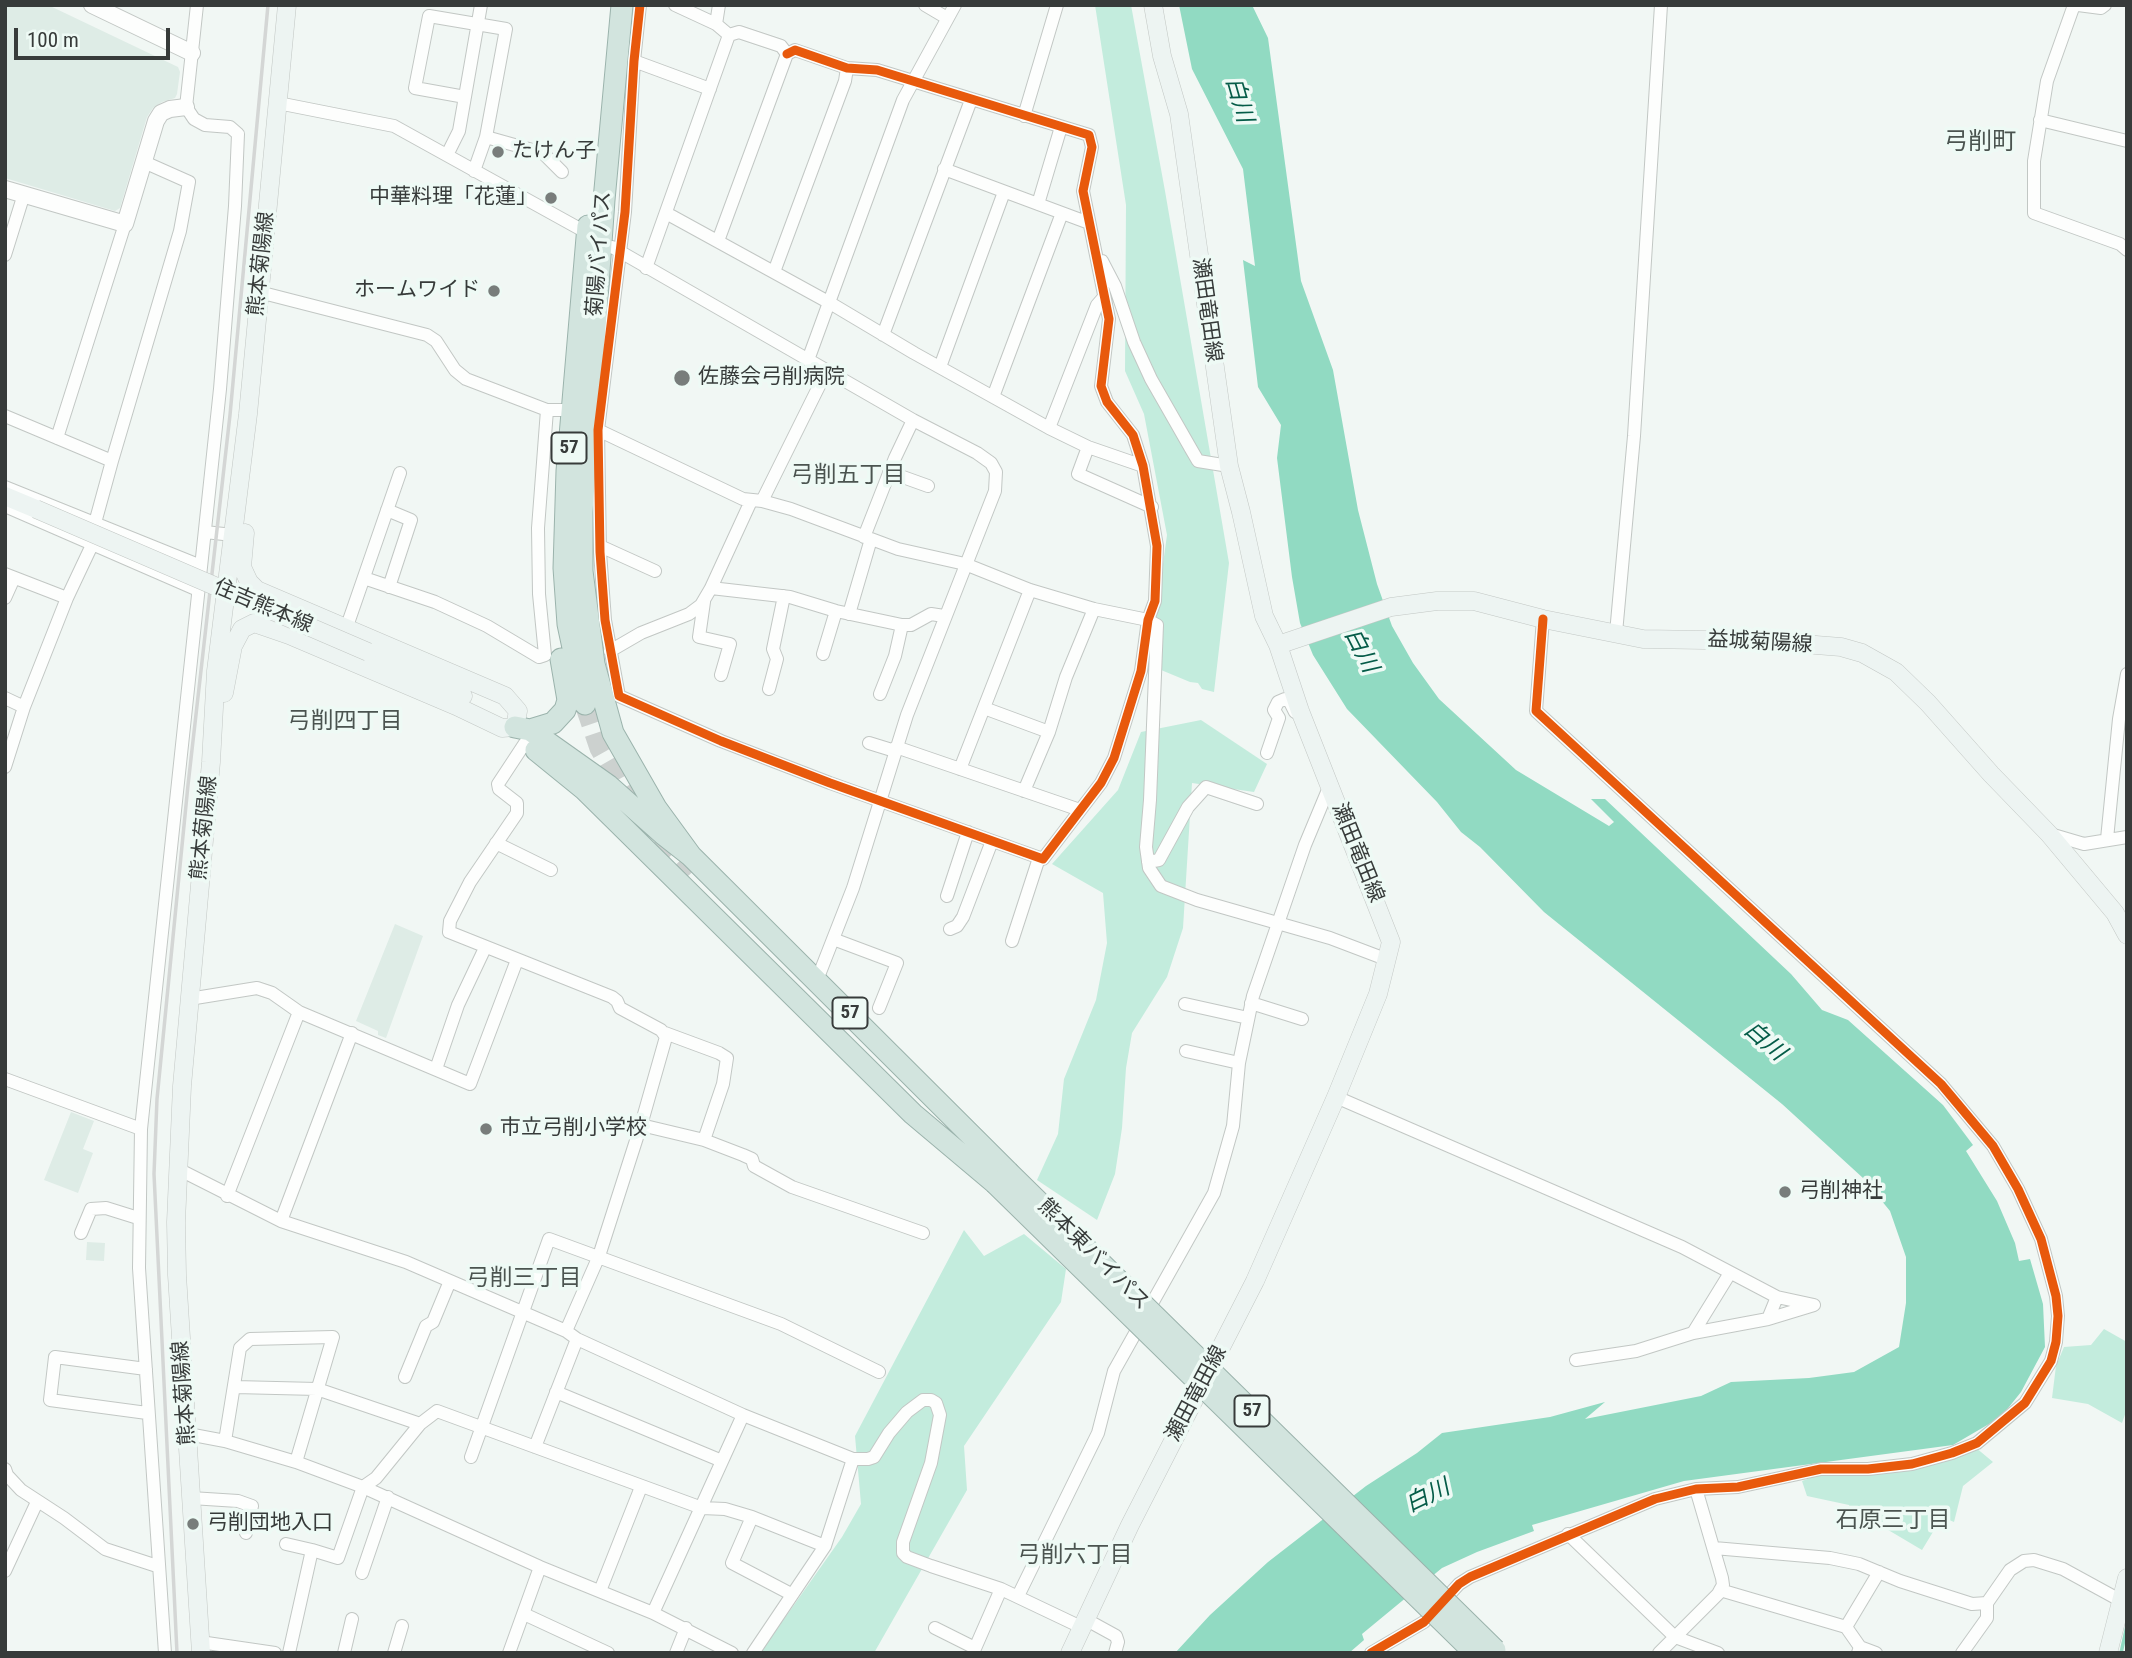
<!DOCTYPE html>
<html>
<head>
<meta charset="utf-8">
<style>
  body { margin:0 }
  #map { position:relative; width:2132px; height:1658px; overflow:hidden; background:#f1f7f4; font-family:"Roboto Condensed",sans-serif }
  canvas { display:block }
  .frame { position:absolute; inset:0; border:7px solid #373b3a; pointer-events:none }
  .scale { position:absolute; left:14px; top:28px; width:156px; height:32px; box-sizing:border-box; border:4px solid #373b3a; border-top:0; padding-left:9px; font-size:21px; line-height:24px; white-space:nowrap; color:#373b3a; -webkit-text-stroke:5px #eefaf5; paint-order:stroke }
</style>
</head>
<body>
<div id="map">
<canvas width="2132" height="1658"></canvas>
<div class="frame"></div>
<div class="scale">100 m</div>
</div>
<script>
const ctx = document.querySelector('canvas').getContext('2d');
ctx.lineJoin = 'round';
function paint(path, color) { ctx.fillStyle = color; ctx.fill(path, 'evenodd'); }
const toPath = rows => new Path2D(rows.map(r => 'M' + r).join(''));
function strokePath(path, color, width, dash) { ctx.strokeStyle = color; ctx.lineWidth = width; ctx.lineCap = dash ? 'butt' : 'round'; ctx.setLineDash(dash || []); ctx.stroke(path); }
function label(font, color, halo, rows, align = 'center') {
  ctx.font = font + ' "Roboto Condensed","Noto Sans JP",sans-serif'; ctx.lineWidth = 7; ctx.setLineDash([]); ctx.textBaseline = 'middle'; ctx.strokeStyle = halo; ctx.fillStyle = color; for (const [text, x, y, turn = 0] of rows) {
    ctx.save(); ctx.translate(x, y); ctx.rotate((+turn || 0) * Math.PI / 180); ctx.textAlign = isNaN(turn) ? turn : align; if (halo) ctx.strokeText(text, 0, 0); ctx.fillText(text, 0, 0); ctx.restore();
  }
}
paint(toPath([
  [5,5,48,5,178,67,180,72,177,94,175,98,162,102,153,108,147,117,120,208,115,211,5,178],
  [395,924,423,936,386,1038,378,1035,378,1031,356,1021],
  [71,1112,94,1121,83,1149,93,1153,78,1193,44,1180],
  [87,1242,105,1243,104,1261,86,1260]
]), '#deece6');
paint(toPath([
  [1095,5,1131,5,1165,191,1229,563,1214,692,1202,689,1198,683,1190,682,1149,665,1167,535,1144,414,1125,371,1126,205],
  [1201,720,1267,764,1254,792,1192,783,1183,928,1167,977,1132,1033,1126,1068,1122,1128,1115,1174,1097,1220,1037,1180,1058,1134,1064,1079,1096,1000,1107,943,1103,893,1052,864,1118,790,1141,732],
  [964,1230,984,1256,1024,1234,1066,1269,1061,1302,964,1446,967,1490,874,1653,760,1653,842,1537,861,1504,855,1436],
  [2104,1329,2127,1342,2127,1409,2122,1423,2088,1404,2052,1398,2056,1366,2064,1347,2091,1345],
  [1975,1447,1993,1462,1963,1486,1954,1522,1942,1517,1922,1550,1868,1518,1854,1523,1849,1505,1807,1496,1802,1481,1824,1473]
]), '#c3ecdd');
paint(toPath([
  [1179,5,1252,5,1268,38,1301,281,1333,370,1358,510,1377,584,1392,626,1413,663,1439,699,1516,770,1609,826,1614,822,1591,799,1605,799,1791,974,1822,1010,1848,1020,1943,1105,1973,1145,1966,1151,1997,1201,2015,1243,2019,1261,2030,1259,2043,1304,2045,1347,2021,1392,2001,1417,1953,1445,1684,1481,1532,1525,1534,1531,1477,1552,1442,1568,1362,1634,1364,1640,1349,1653,1175,1653,1210,1615,1268,1562,1366,1486,1417,1453,1442,1433,1550,1417,1605,1402,1585,1419,1701,1396,1731,1382,1809,1378,1854,1372,1899,1347,1906,1303,1906,1257,1890,1211,1863,1178,1782,1104,1544,912,1480,847,1461,832,1437,802,1347,709,1313,655,1300,623,1292,577,1277,458,1281,425,1258,387,1243,260,1255,266,1243,169,1192,69]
]), '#91dac2');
strokePath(toPath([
  [2121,1653,2127,1626]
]), '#91dac2', 3.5);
strokePath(toPath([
  [585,704,600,748,636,812,655,840,688,876]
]), '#ccd1cf', 21, [21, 10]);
const minor = toPath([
  [640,5,634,61,625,212,598,430,600,552,605,620,619,696,721,741,830,783,1043,859,1101,783,1114,758,1141,671,1148,620,1155,601,1157,546,1143,466,1133,435,1107,402,1101,386,1109,319,1083,191,1092,147,1089,135,877,70,847,68,795,50,787,54],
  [675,5,716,24,729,35,739,32,781,46,787,54],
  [925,5,947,18],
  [2074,5,2047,81,2034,161,2034,213,2120,244,2127,250],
  [2078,5,2101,8,2105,5],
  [716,24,719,5],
  [634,61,710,89],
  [465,97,415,88,429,16,506,29,486,137,474,171],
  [278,103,394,126,591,235],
  [1024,116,1057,5],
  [2040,120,2127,141],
  [486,137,543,153,562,172],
  [447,155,459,131,481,5],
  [944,169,1089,223],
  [1038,204,1061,127],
  [666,213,830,303,914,353,1049,428,1088,447,1143,466],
  [718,241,787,54],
  [612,247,913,420,977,453,991,463,996,472,995,491,907,715,853,888,817,980],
  [5,255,24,194],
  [1102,261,1115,286,1134,342,1151,379,1191,449,1198,461,1229,466],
  [646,268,729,35],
  [774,272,845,81,847,68],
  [259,292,427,335,436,341,455,370,466,379,547,410,563,410],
  [883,335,971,100],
  [808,360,903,100,955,5],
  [940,367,1004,192],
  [993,397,1062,213],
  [5,416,112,461],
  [1049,428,1097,305,1104,297],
  [598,430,743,499,762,501,791,509,898,549,965,564,1030,590,1094,609,1148,620,1157,625,1150,800,1146,847,1149,868,1161,886,1197,900,1330,938,1388,960],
  [57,438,125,224],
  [1088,447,1078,474,1152,507],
  [889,472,928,486],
  [5,487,201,566],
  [762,501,827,370],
  [5,506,198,590],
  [387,510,411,520,389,587],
  [205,532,233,535],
  [864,537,895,458,913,420],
  [600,546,655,571],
  [5,574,67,598],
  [364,578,435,602,487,626,539,657,545,655,539,594,538,528,547,410],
  [711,588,790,597,836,611,902,625,911,625,931,614,944,616],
  [5,598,14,578],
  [704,602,699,637,730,644,721,675],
  [849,614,871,539],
  [346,629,400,473],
  [1616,633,1634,436,1661,5],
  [610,651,641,633,689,614,701,605,711,588,751,501],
  [823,654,836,611],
  [769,689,777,659,773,649,784,596],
  [880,694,895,656,902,625],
  [5,698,24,707],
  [984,708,1049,732],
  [525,743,498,784,499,789,517,803,517,813,470,882,450,921,449,932,612,997,617,1001,620,1008,661,1030,666,1037,641,1125,599,1256,566,1331],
  [869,743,895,751],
  [896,747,1080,810],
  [1267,753,1279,718,1274,710,1278,702,1285,699,1290,702,1295,712],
  [5,767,24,707,67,598,92,545,95,523,112,461,180,231,189,182,144,162],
  [960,769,1030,590],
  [1024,791,1049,732,1066,677,1094,609],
  [2050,834,2084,844,2127,837],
  [2107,839,2119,719,2127,674],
  [496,843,551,870],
  [1148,862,1159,860,1188,807,1206,787,1257,804],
  [947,896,968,832],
  [950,929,957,926,963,917,992,841],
  [833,939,897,963,879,1008],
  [1012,941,1039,858],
  [189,999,257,988,272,993,299,1012,470,1084,517,960],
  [1251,1003,1302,1019],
  [1185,1004,1248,1018],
  [665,1033,719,1053,727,1058,723,1084,704,1140],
  [1186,1051,1239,1063],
  [436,1069,458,1005,485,948],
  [5,1079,141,1129],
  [1336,1097,1682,1247,1777,1297],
  [641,1125,704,1140,743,1155,752,1159,754,1166,792,1187,923,1233],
  [180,1170,281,1221,406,1262,566,1331,577,1339,743,1415,853,1459,825,1546,753,1653],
  [227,1196,299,1012],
  [281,1221,352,1033],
  [81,1233,91,1209,106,1208,138,1218],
  [1693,1333,1730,1273],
  [1576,1360,1636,1351,1693,1333,1768,1319,1814,1305,1777,1297,1768,1319],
  [146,1369,55,1357,50,1400,147,1413],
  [405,1377,426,1326,433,1322,450,1281],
  [235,1387,317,1389,420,1424],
  [556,1392,722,1461],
  [188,1434,225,1441,296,1462,363,1487,540,1567,653,1613,732,1653],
  [225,1441,240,1348,250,1339,333,1337,296,1462],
  [535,1447,577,1339],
  [471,1457,549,1239,781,1324,879,1372],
  [853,1459,868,1459,874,1457,889,1433,907,1412,923,1400,931,1400,936,1403,940,1415,931,1463,903,1542,903,1553,907,1557,931,1566,1001,1589,1081,1627],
  [5,1469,7,1475,21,1490,64,1518,105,1549,157,1566],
  [191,1498,238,1501,252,1506,246,1533],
  [752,1517,732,1563,791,1594],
  [1568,1534,1675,1637,1718,1653],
  [286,1544,312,1550],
  [1714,1548,1830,1558,1859,1564,1900,1581,1972,1604,1987,1603],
  [5,1571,37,1502],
  [362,1573,388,1497],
  [1720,1590,1846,1627,1879,1572],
  [600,1591,641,1487],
  [1018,1596,1098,1433,1114,1371,1214,1193,1233,1126,1239,1063,1253,996,1305,845,1330,785],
  [653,1613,743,1415],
  [524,1614,608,1653],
  [1085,1619,1116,1636,1118,1642,1115,1653],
  [1846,1627,1860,1647,1858,1653],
  [935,1628,975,1648],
  [200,1642,275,1653],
  [1860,1647,1876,1653],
  [165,1653,139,1268,141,1129,220,389,235,206,238,134,230,127,205,125,194,119,186,107,197,5],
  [289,1653,312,1550,338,1558,363,1487,376,1478,420,1424,437,1411,702,1508,725,1509,752,1517,825,1546],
  [344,1653,352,1619],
  [394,1653,402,1626],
  [509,1653,540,1567],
  [676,1653,686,1628],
  [973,1653,1001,1589],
  [1371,1653,1424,1622,1459,1584,1470,1577,1655,1499,1696,1489,1738,1487,1821,1469,1868,1469,1912,1464,1952,1453,1977,1443,2025,1403,2051,1361,2056,1342,2058,1316,2056,1296,2041,1239,2018,1189,1993,1146,1941,1084,1536,711,1543,619],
  [1659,1653,1718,1594,1723,1585,1722,1578,1696,1489],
  [1962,1653,1987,1618,1987,1603,2010,1570,2024,1561,2034,1560,2063,1569,2127,1604]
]);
const tertiary = toPath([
  [92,5,192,53],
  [5,189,125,224,156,121,161,113,170,109,186,107]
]);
const secondary = toPath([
  [5,496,36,509],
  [245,533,242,567,249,582,257,590,505,696,518,711,515,727],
  [1278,645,1391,607,1437,601,1474,601,1543,619,1643,639,1766,641,1841,647,1862,653,1896,672,1928,703,1991,774,2049,834,2115,913,2127,935],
  [368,652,463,696],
  [224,693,233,646,242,629,254,623,289,635,456,706,502,728,515,727],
  [201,1653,177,1275,176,1222,182,1086,211,762,216,671,248,414,287,5],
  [1070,1653,1130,1525,1255,1281,1336,1097,1378,994,1391,942,1300,711,1278,645,1264,616,1241,512,1229,466,1179,114,1162,56,1153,5],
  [2108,1653,2127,1578]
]);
const trunk = toPath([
  [622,5,604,200,582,512,582,571,594,664,613,733,656,808,691,856],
  [585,704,568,624,564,568,567,471,588,226],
  [515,727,530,730,609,786,663,834,691,856,1008,1172],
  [530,730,553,723,565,710,568,700,561,659],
  [536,750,584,789,913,1114,995,1183]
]);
strokePath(minor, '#c2c7c4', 14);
strokePath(tertiary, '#c2c7c4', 18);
strokePath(secondary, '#c2c7c4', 19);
strokePath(trunk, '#9bb3ac', 23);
strokePath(minor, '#fdfefd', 12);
strokePath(tertiary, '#fdfefd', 16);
strokePath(secondary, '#edf4f2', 18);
strokePath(trunk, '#d2e4de', 21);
strokePath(toPath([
  [177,1653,154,1174,157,1099,188,785,230,415,268,5]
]), '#d4d6d5', 3.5);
const secondaryBridge = toPath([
  [36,509,368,652]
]);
const trunkBridge = toPath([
  [1008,1172,1495,1650],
  [995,1183,1475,1653]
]);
strokePath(secondaryBridge, '#c2c7c4', 19, []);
strokePath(trunkBridge, '#9bb3ac', 23, []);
strokePath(secondaryBridge, '#edf4f2', 18);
strokePath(trunkBridge, '#d2e4de', 21);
strokePath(toPath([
  [640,5,634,61,625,212,598,430,600,552,605,620,619,696,721,741,830,783,1043,859,1101,783,1114,758,1141,671,1148,620,1155,601,1157,546,1143,466,1133,435,1107,402,1101,386,1109,319,1083,191,1092,147,1089,135,877,70,847,68,795,50,787,54],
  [1371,1653,1424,1622,1459,1584,1470,1577,1655,1499,1696,1489,1738,1487,1821,1469,1868,1469,1912,1464,1952,1453,1977,1443,2025,1403,2051,1361,2056,1342,2058,1316,2056,1296,2041,1239,2018,1189,1993,1146,1941,1084,1536,711,1543,619]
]), '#e8590c', 9);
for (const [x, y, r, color] of [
  [498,152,7,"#787d7b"],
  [551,198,7,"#787d7b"],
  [494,291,7,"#787d7b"],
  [682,378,9,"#787d7b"],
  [486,1129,7,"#787d7b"],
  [1785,1192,7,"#787d7b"],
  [193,1524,7,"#787d7b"]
]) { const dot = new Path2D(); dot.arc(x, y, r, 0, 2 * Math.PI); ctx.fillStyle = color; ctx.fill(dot); strokePath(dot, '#eefaf5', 2.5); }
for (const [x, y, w] of [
  [569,448,35],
  [850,1013,35],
  [1252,1411,35]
]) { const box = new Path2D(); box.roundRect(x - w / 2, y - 15.5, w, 31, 5); ctx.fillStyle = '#eefaf5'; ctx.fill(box); strokePath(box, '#373b3a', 2); }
label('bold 19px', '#373b3a', null, [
  ["57",569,448],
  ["57",850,1013],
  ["57",1252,1411]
]);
label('21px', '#373b3a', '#eefaf5', [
  ["たけん子",512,152],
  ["中華料理「花蓮」",537,198,"right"],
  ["ホームワイド",480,291,"right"],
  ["佐藤会弓削病院",698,378],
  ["市立弓削小学校",500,1129],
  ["弓削神社",1799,1192],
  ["弓削団地入口",207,1524]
], 'left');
label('21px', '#373b3a', '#eefaf5', [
  ["菊陽バイパス",600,254,-86],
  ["熊本菊陽線",262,264,-84],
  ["瀬田竜田線",1206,310,82],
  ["住吉熊本線",263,607,23],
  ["益城菊陽線",1760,643,3],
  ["熊本菊陽線",205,828,-84],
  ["瀬田竜田線",1357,853,68],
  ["熊本東バイパス",1093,1255,45],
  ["熊本菊陽線",185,1393,-94],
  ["瀬田竜田線",1197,1394,-62]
]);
label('italic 23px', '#055c48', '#eefaf5', [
  ["白川",1238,100,74],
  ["白川",1360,651,63],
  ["白川",1764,1042,41],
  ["白川",1428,1497,-26]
]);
label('23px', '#4b5450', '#eefaf5', [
  ["弓削五丁目",848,476],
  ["弓削四丁目",345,722],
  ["弓削三丁目",524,1279],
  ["石原三丁目",1893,1521],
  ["弓削六丁目",1075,1556]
]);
label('24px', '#4b5450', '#eefaf5', [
  ["弓削町",1980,143]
]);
</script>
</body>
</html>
